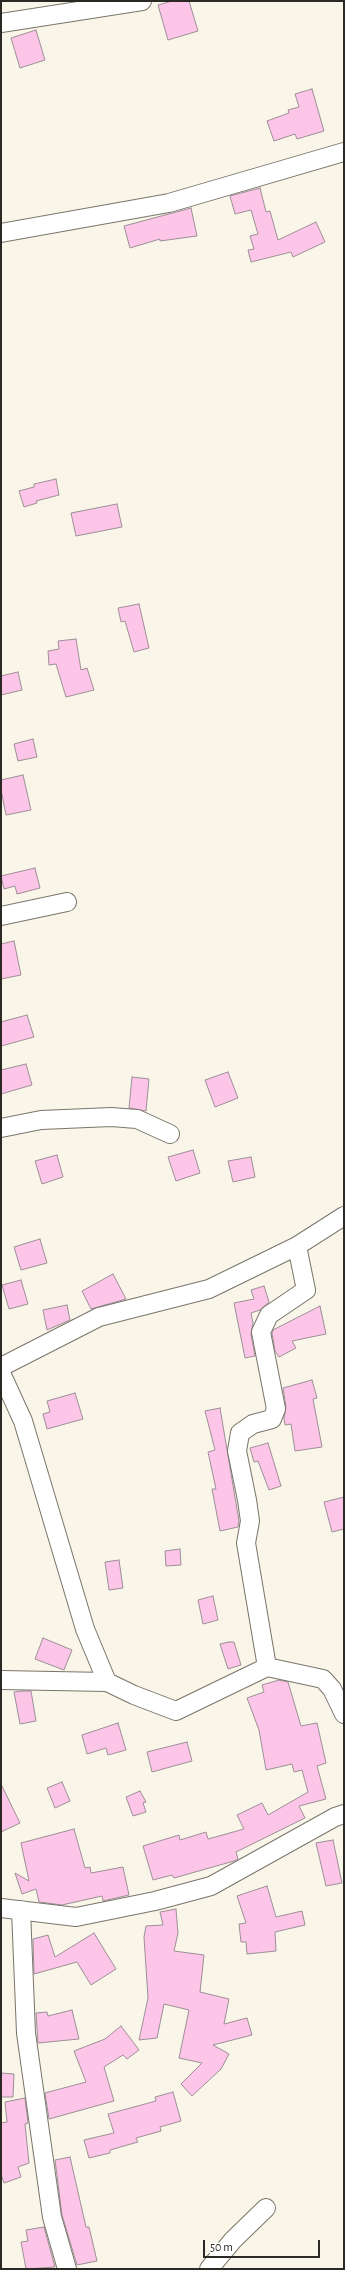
<!DOCTYPE html>
<html>
<head>
<meta charset="utf-8">
<style>
  body { margin:0 }
  #map { position:relative; width:345px; height:2270px; overflow:hidden; background:#faf5e9; font-family:"Alegreya Sans",sans-serif }
  canvas { display:block }
  .frame { position:absolute; inset:0; border:2px solid #2a2924; pointer-events:none }
  .scale { position:absolute; left:203px; top:2240px; width:117px; height:18px; box-sizing:border-box; border:2px solid #2a2924; border-top:0; padding-left:5px; font-size:12px; line-height:14px; white-space:nowrap; color:#2a2924; -webkit-text-stroke:3px #fff; paint-order:stroke }
</style>
</head>
<body>
<div id="map">
<canvas width="345" height="2270"></canvas>
<div class="frame"></div>
<div class="scale">50 m</div>
</div>
<script>
const ctx = document.querySelector('canvas').getContext('2d');
ctx.lineJoin = 'round';
function paint(path, color) { ctx.fillStyle = color; ctx.fill(path, 'evenodd'); }
const toPath = rows => new Path2D(rows.map(r => 'M' + r).join(''));
function strokePath(path, color, width, dash) { ctx.strokeStyle = color; ctx.lineWidth = width; ctx.lineCap = dash ? 'butt' : 'round'; ctx.setLineDash(dash || []); ctx.stroke(path); }
const building = toPath([
  [172,1,189,1,198,31,168,40,158,5,172,1],
  [36,30,45,60,20,68,11,38,36,30],
  [312,89,324,131,297,139,295,134,274,141,267,121,289,113,288,110,299,107,295,94,312,89],
  [260,188,266,212,270,211,278,240,316,222,325,242,293,257,291,252,251,262,248,250,254,249,250,236,258,234,251,210,235,214,230,196,260,188],
  [191,208,197,236,160,241,160,239,130,248,124,226,191,208],
  [56,479,59,495,36,501,37,503,24,507,19,491,34,487,34,484,56,479],
  [117,504,122,527,76,536,71,513,117,504],
  [139,604,149,648,134,652,125,621,121,622,118,608,139,604],
  [76,639,81,670,87,668,94,690,66,697,56,664,49,665,48,651,59,649,58,641,76,639],
  [18,672,22,690,1,695,1,676,18,672],
  [33,739,37,757,18,761,14,744,33,739],
  [23,775,31,810,6,815,1,790,1,780,23,775],
  [35,868,40,888,17,894,15,886,4,889,1,876,35,868],
  [14,941,21,975,1,979,1,944,14,941],
  [27,1015,34,1037,1,1046,1,1022,27,1015],
  [26,1064,32,1085,1,1094,1,1070,26,1064],
  [228,1072,238,1098,215,1107,205,1080,228,1072],
  [132,1077,149,1079,146,1111,129,1108,132,1077],
  [193,1150,200,1173,176,1181,168,1157,193,1150],
  [57,1155,63,1177,42,1184,35,1161,57,1155],
  [251,1157,255,1177,233,1182,228,1161,251,1157],
  [40,1239,47,1263,21,1270,14,1247,40,1239],
  [113,1274,126,1299,91,1309,82,1291,113,1274],
  [21,1280,28,1304,9,1309,2,1285,21,1280],
  [264,1286,269,1302,260,1310,251,1313,253,1323,251,1334,255,1356,245,1358,234,1303,254,1299,251,1290,264,1286],
  [67,1305,70,1320,47,1330,43,1310,67,1305],
  [320,1306,326,1334,292,1341,296,1348,279,1357,275,1351,272,1333,273,1330,320,1306],
  [312,1380,317,1398,313,1399,322,1447,295,1451,291,1424,285,1425,284,1418,286,1407,283,1388,312,1380],
  [75,1393,83,1419,47,1429,43,1414,50,1412,47,1401,75,1393],
  [220,1408,239,1521,238,1527,220,1531,212,1489,216,1489,208,1452,215,1450,205,1411,220,1408],
  [268,1443,281,1486,269,1490,258,1461,254,1462,250,1448,268,1443],
  [344,1497,344,1529,332,1532,324,1502,344,1497],
  [180,1549,181,1565,166,1566,165,1551,180,1549],
  [119,1560,123,1588,109,1590,105,1562,119,1560],
  [213,1596,218,1620,203,1624,198,1600,213,1596],
  [43,1638,72,1650,64,1670,35,1659,43,1638],
  [229,1642,234,1642,241,1665,228,1669,220,1644,229,1642],
  [279,1680,288,1682,301,1726,317,1723,326,1763,317,1766,326,1799,299,1806,305,1818,236,1852,238,1859,234,1861,174,1878,172,1875,153,1880,143,1846,179,1835,180,1840,206,1832,208,1839,244,1829,237,1815,262,1803,268,1815,308,1792,302,1770,294,1772,292,1764,266,1770,259,1730,247,1698,264,1692,262,1685,279,1680],
  [22,1691,31,1691,36,1721,20,1724,14,1692,22,1691],
  [118,1723,126,1750,108,1755,106,1748,87,1754,82,1735,118,1723],
  [187,1742,192,1761,152,1772,147,1752,187,1742],
  [62,1782,70,1801,55,1808,47,1788,62,1782],
  [1,1784,20,1823,1,1832,1,1784],
  [140,1791,146,1802,143,1803,146,1812,133,1816,126,1797,140,1791],
  [74,1829,85,1868,90,1867,91,1873,123,1867,129,1895,103,1901,102,1896,62,1905,39,1902,36,1889,22,1894,15,1873,29,1881,21,1843,74,1829],
  [333,1840,342,1883,326,1886,316,1843,333,1840],
  [267,1886,276,1917,302,1911,305,1925,275,1932,276,1951,247,1954,246,1942,241,1942,239,1924,246,1923,237,1896,267,1886],
  [176,1909,178,1933,174,1951,204,1955,200,1992,229,1999,224,2024,247,2018,252,2035,213,2045,229,2054,221,2069,192,2096,181,2084,202,2063,179,2058,189,2010,164,2004,157,2038,139,2040,148,1998,144,1937,146,1926,163,1925,160,1912,176,1909],
  [94,1933,116,1969,91,1985,77,1962,34,1974,33,1939,48,1935,55,1957,94,1933],
  [72,2010,79,2039,38,2043,36,2013,47,2012,48,2016,72,2010],
  [121,2026,139,2050,127,2059,123,2055,104,2067,114,2101,49,2119,45,2093,86,2082,74,2051,105,2039,121,2026],
  [1,2073,14,2074,13,2097,1,2097,1,2073],
  [173,2092,181,2121,160,2127,161,2131,136,2138,138,2142,110,2150,110,2153,89,2158,84,2140,114,2133,108,2114,156,2101,155,2097,173,2092],
  [25,2098,28,2123,25,2124,29,2163,18,2167,21,2177,4,2183,1,2174,1,2123,7,2122,5,2102,25,2098],
  [70,2157,86,2227,89,2227,97,2261,77,2265,62,2215,55,2160,70,2157],
  [44,2227,55,2267,26,2269,21,2242,28,2241,26,2230,44,2227]
]);
paint(building, '#fdc5e7');
strokePath(building, '#9b8f96', 1);
const minor = toPath([
  [1,23,142,1],
  [1,233,169,203,344,152],
  [1,916,67,902],
  [1,1128,41,1120,111,1117,137,1119,170,1134],
  [1,1367,99,1317,209,1289,297,1246],
  [1,1373,23,1421,85,1629,107,1682],
  [267,1667,246,1543,250,1521,247,1500,237,1451,240,1433,253,1424,272,1419,276,1409,261,1332,269,1315,306,1290,297,1246,344,1216],
  [1,1680,107,1682,134,1695,176,1711,267,1667,323,1679,332,1689,344,1714],
  [1,1908,76,1917,155,1901,211,1886,335,1817,344,1814],
  [21,1910,26,2033,52,2217,67,2269],
  [209,2269,233,2240,266,2208]
]);
strokePath(minor, '#79756a', 20);
strokePath(minor, '#fff', 18);
</script>
</body>
</html>
